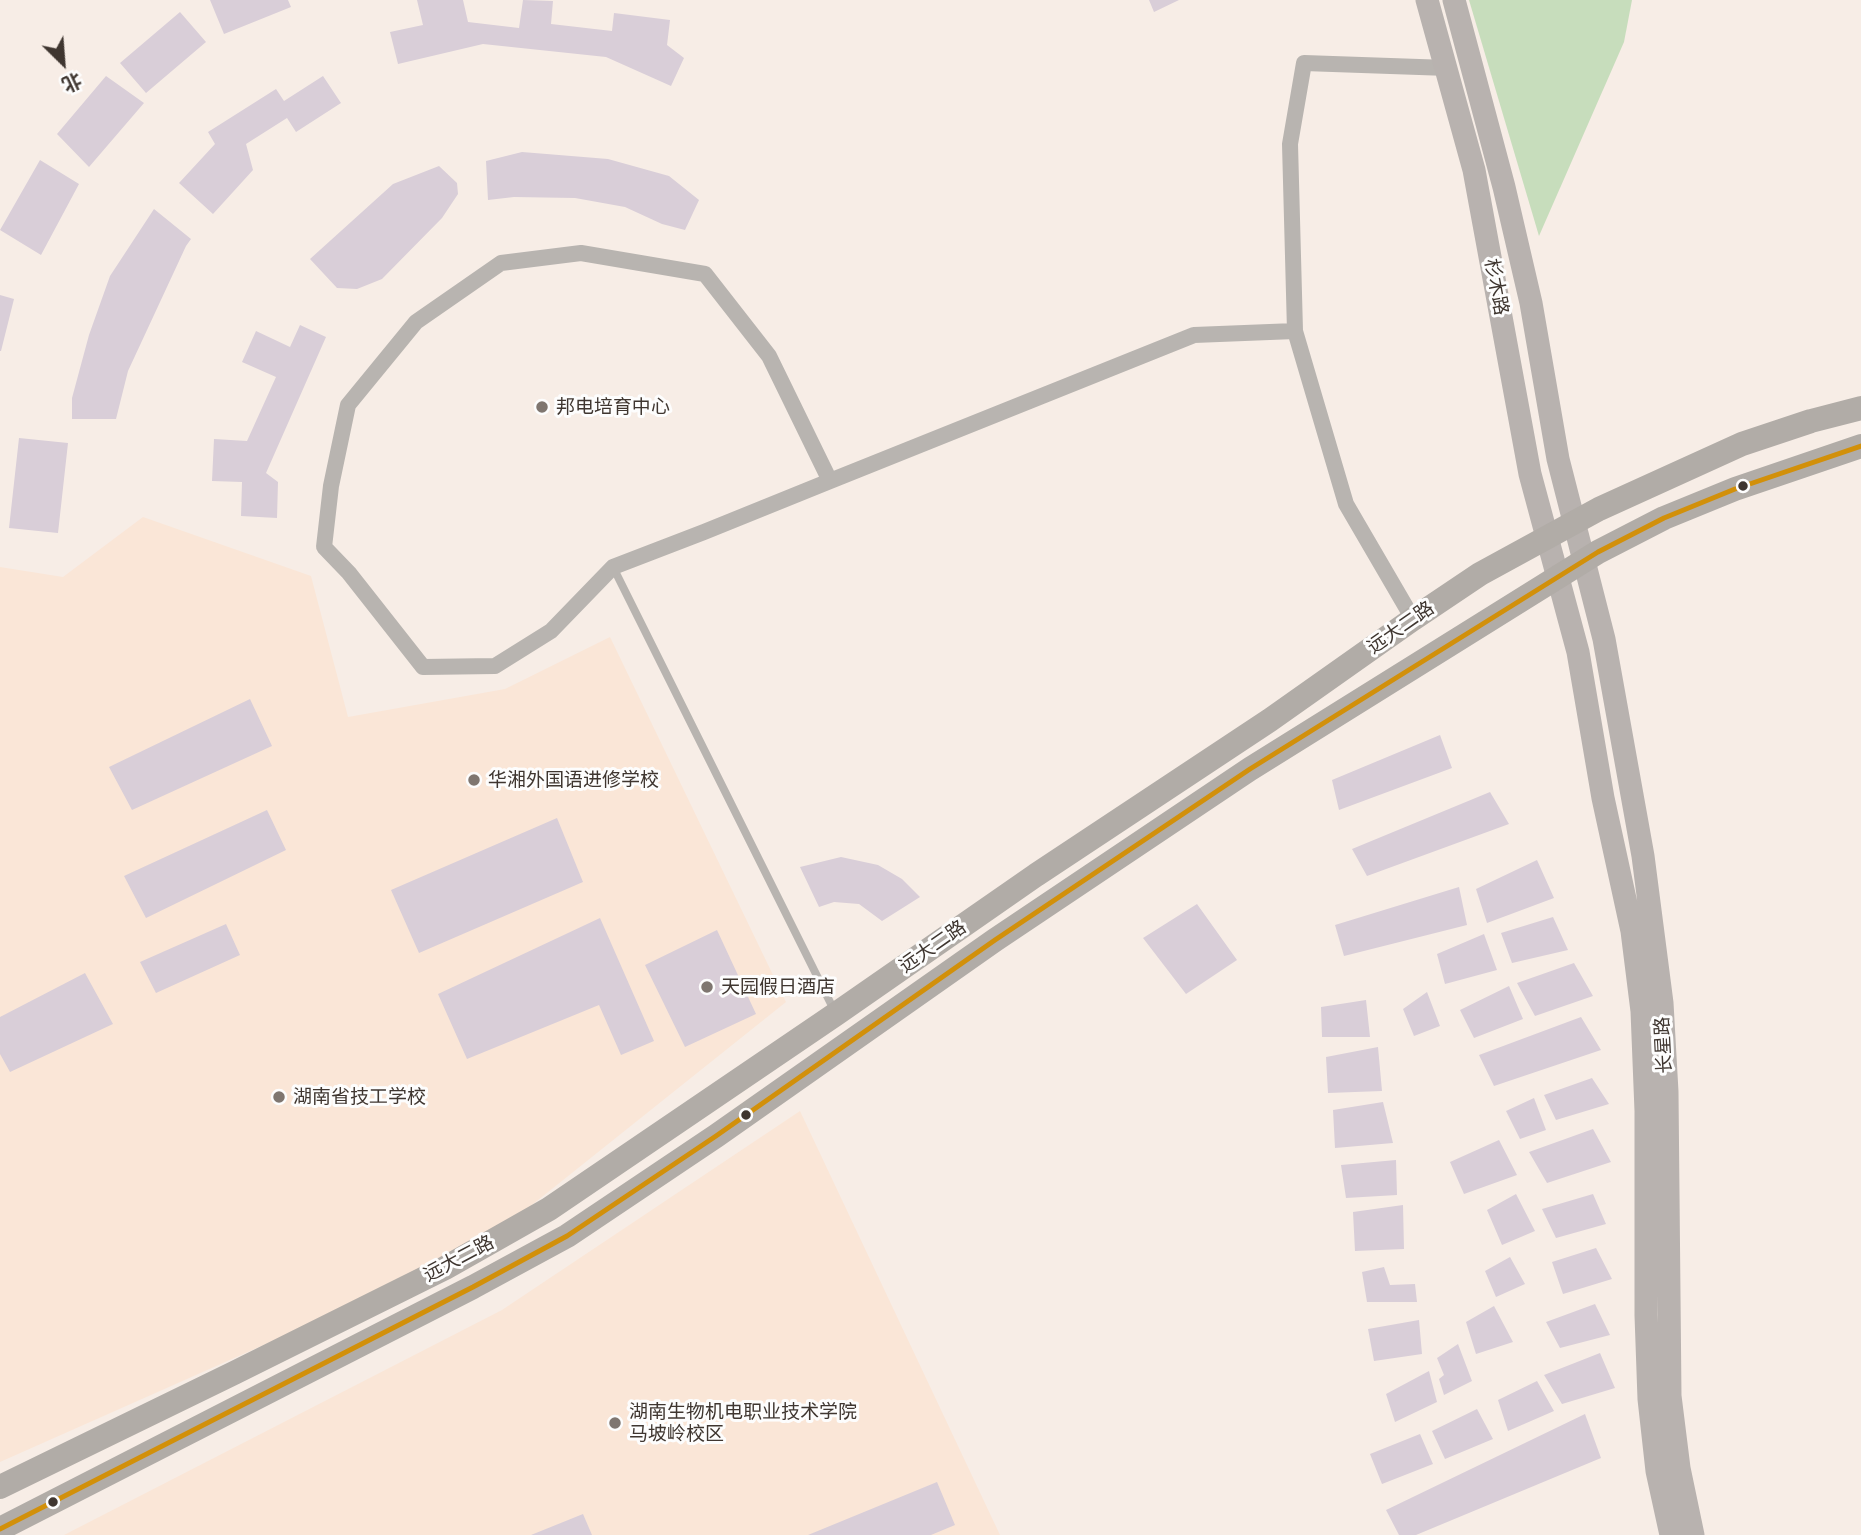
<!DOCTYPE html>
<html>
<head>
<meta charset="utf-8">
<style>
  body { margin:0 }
  #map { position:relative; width:1861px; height:1535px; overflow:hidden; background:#f7ede6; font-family:"Work Sans","Noto Sans SC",sans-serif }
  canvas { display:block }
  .north { position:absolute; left:28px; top:28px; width:70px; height:70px; -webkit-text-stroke:5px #fdfdfd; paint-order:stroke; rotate:155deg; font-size:19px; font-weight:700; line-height:28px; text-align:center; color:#3f3630 }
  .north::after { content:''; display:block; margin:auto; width:24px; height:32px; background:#3f3630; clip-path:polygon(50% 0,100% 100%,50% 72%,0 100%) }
</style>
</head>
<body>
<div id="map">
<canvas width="1861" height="1535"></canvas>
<div class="north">北</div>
</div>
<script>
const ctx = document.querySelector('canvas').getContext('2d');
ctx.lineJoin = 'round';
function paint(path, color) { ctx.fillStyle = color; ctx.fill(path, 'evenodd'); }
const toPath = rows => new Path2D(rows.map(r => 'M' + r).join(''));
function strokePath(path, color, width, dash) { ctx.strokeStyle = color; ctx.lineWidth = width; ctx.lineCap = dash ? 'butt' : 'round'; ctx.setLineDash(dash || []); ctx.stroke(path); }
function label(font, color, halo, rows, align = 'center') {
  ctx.font = font + ' "Work Sans","Noto Sans SC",sans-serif'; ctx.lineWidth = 6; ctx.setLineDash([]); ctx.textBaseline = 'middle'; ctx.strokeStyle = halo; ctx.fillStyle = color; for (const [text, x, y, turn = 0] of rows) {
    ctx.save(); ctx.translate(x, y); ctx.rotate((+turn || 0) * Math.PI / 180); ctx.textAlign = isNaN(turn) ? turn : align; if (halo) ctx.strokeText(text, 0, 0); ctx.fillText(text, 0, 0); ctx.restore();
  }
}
paint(toPath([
  [143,517,311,576,348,717,505,689,610,637,786,1002,473,1252,0,1462,0,567,63,577],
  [800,1111,1000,1535,64,1535,502,1310]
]), '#fae6d7');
paint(toPath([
  [1469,0,1632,0,1624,42,1539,236]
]), '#c7ddbc');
paint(toPath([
  [210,0,288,0,291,7,224,34],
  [417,0,463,0,468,22,519,28,523,0,553,1,551,24,612,31,614,13,670,20,667,45,684,58,671,86,606,57,483,44,398,64,390,32,423,25],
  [1149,0,1179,0,1154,12],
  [180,12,206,42,146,93,120,63],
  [106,76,144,103,89,167,57,134],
  [323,76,341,103,296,132,287,118,246,144,253,170,213,214,179,183,215,144,208,132,276,89,284,101],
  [522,152,608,159,669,176,699,200,685,230,662,224,625,207,575,198,514,197,488,200,486,161],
  [40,160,79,184,41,255,0,230],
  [439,166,457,183,458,194,442,218,382,279,357,289,337,288,310,259,393,184],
  [154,209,191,239,186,246,128,371,116,419,72,419,72,398,89,335,110,276],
  [0,295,14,299,1,351,0,351],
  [300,325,326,337,266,473,278,482,277,518,241,516,242,482,212,481,214,439,247,441,276,377,242,362,256,331,290,347],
  [19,438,68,443,58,533,9,528],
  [250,699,272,746,132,810,109,767],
  [1440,735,1452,768,1339,810,1332,780],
  [1490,792,1509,824,1367,876,1352,849],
  [267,810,286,850,146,918,124,876],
  [557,818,583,882,419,953,391,890],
  [841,857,878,865,902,879,920,897,882,921,859,904,834,902,819,907,800,867],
  [1537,860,1554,898,1487,923,1476,889],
  [1459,887,1467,925,1344,956,1335,925],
  [1197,904,1237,960,1186,994,1143,938],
  [1553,917,1568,950,1512,963,1501,933],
  [600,918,654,1041,621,1055,599,1005,467,1059,438,994],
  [226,924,240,955,156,993,140,962],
  [717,930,756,1014,685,1047,645,965],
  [1484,934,1497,970,1445,984,1437,954],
  [1574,963,1593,996,1535,1016,1517,983],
  [85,973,113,1024,10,1072,0,1054,0,1017],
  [1509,986,1523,1019,1474,1038,1460,1010],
  [1427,992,1440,1026,1414,1036,1403,1009],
  [1366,1000,1370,1037,1322,1037,1321,1007],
  [1581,1017,1601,1050,1494,1086,1479,1055],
  [1378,1047,1382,1091,1328,1093,1326,1057],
  [1592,1078,1609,1104,1556,1120,1544,1095],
  [1534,1098,1546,1130,1520,1139,1506,1111],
  [1383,1102,1393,1143,1335,1148,1333,1110],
  [1593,1129,1611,1162,1547,1183,1529,1152],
  [1499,1140,1517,1175,1464,1194,1450,1162],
  [1396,1160,1397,1195,1346,1198,1341,1165],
  [1516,1194,1535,1231,1502,1245,1487,1210],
  [1593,1194,1606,1224,1556,1238,1542,1209],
  [1403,1205,1404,1249,1355,1251,1353,1212],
  [1596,1248,1612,1279,1563,1294,1552,1262],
  [1510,1257,1525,1284,1496,1297,1485,1271],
  [1384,1267,1390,1285,1415,1284,1417,1302,1367,1302,1362,1272],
  [1595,1304,1610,1335,1560,1348,1546,1322],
  [1494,1306,1513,1342,1476,1354,1466,1322],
  [1419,1320,1422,1354,1374,1361,1368,1329],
  [1458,1344,1472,1381,1444,1395,1439,1379,1444,1375,1437,1358],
  [1600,1353,1615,1388,1562,1404,1544,1375],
  [1429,1371,1437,1402,1395,1422,1386,1394],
  [1537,1381,1554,1411,1508,1431,1498,1400],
  [1477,1409,1493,1439,1445,1459,1432,1431],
  [1585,1414,1601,1458,1416,1535,1399,1535,1386,1510],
  [1420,1434,1433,1464,1382,1484,1370,1454],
  [937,1482,955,1525,931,1535,808,1535],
  [583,1514,592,1535,531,1535]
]), '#d9ced8');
strokePath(toPath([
  [613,567,835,1012]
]), '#b8b4b0', 8);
strokePath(toPath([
  [830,481,769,356,705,274,581,253,501,263,416,322,348,405,331,486,324,547,349,573,423,667,495,666,551,631,613,567,704,532,830,481,1194,335,1295,331],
  [1413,619,1346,504,1295,331,1290,144,1304,63,1448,68]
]), '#b8b4b0', 16);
strokePath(toPath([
  [1427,0,1474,170,1530,474,1578,652,1603,798,1632,931,1642,1011,1646,1111,1646,1315,1649,1399,1657,1471,1671,1535],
  [1454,0,1504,187,1531,303,1558,459,1604,639,1643,856,1662,1003,1667,1092,1670,1396,1679,1468,1693,1535]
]), '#b8b2af', 23);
strokePath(toPath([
  [0,1487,234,1373,445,1268,549,1209,836,1014,1036,875,1270,720,1413,619,1480,574,1599,509,1742,444,1811,421,1861,408],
  [0,1529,473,1287,567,1236,716,1136,995,940,1250,769,1598,552,1664,518,1735,489,1861,446]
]), '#b1aca7', 24);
strokePath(toPath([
  [0,1529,473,1287,567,1236,716,1136,995,940,1250,769,1598,552,1664,518,1735,489,1861,446]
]), '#d2900a', 5);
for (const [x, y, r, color] of [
  [542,407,7,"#7f7670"],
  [1743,486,6,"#3f3630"],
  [474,780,7,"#7f7670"],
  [707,987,7,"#7f7670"],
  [279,1097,7,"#7f7670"],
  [746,1115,6,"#3f3630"],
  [615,1423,7,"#7f7670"],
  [53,1502,6,"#3f3630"]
]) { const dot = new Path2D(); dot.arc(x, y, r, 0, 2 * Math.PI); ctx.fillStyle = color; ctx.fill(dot); strokePath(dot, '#fdfdfd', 2.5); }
label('19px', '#3f3630', '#fdfdfd', [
  ["杉木路",1496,287,79],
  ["远大二路",1401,628,-35],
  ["远大二路",933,947,-35],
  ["长星路",1664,1045,-93],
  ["远大二路",459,1259,-28]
]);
label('19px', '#3f3630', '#fdfdfd', [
  ["邦电培育中心",556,407],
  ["华湘外国语进修学校",488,780],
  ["天园假日酒店",721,987],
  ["湖南省技工学校",293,1097],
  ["湖南生物机电职业技术学院",629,1412],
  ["马坡岭校区",629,1434]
], 'left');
</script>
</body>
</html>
